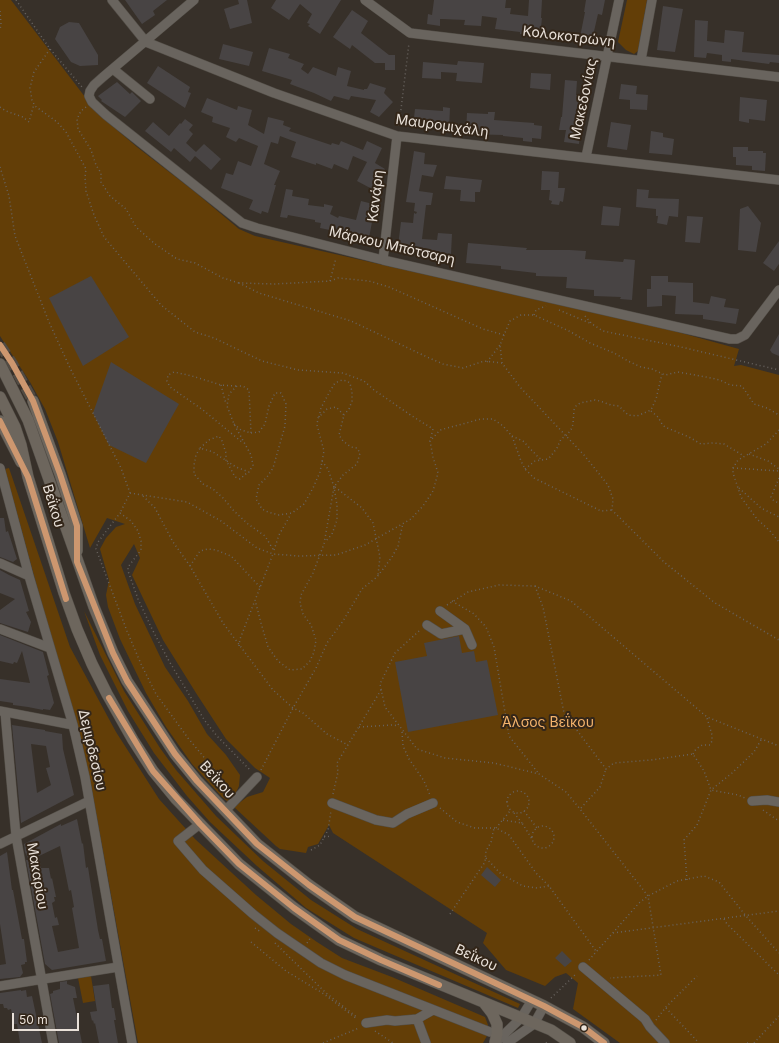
<!DOCTYPE html>
<html>
<head>
<meta charset="utf-8">
<style>
  body { margin:0 }
  #map { position:relative; width:779px; height:1043px; overflow:hidden; background:#373029; font-family:Inter,sans-serif }
  canvas { display:block }
  .scale { position:absolute; left:12px; top:1013px; width:67px; height:18px; box-sizing:border-box; border:2px solid #e9e1d9; border-top:0; padding-left:5px; font-size:12px; line-height:14px; white-space:nowrap; color:#e9e1d9; -webkit-text-stroke:3px #332619; paint-order:stroke }
</style>
</head>
<body>
<div id="map">
<canvas width="779" height="1043"></canvas>
<div class="scale">50 m</div>
</div>
<script>
const ctx = document.querySelector('canvas').getContext('2d');
ctx.lineJoin = 'round';
function paint(path, color) { ctx.fillStyle = color; ctx.fill(path, 'evenodd'); }
const toPath = rows => new Path2D(rows.map(r => 'M' + r).join(''));
function strokePath(path, color, width, dash) { ctx.strokeStyle = color; ctx.lineWidth = width; ctx.lineCap = dash ? 'butt' : 'round'; ctx.setLineDash(dash || []); ctx.stroke(path); }
function label(font, color, halo, rows, align = 'center') {
  ctx.font = font + ' Inter,sans-serif'; ctx.lineWidth = 4; ctx.setLineDash([]); ctx.textBaseline = 'middle'; ctx.strokeStyle = halo; ctx.fillStyle = color; for (const [text, x, y, turn = 0] of rows) {
    ctx.save(); ctx.translate(x, y); ctx.rotate((+turn || 0) * Math.PI / 180); ctx.textAlign = isNaN(turn) ? turn : align; if (halo) ctx.strokeText(text, 0, 0); ctx.fillText(text, 0, 0); ctx.restore();
  }
}
paint(toPath([
  [0,0,11,0,98,114,137,147,195,192,239,229,255,236,667,329,739,349,734,366,741,365,779,375,779,1043,620,1043,573,1009,578,983,566,973,555,977,545,986,506,970,483,943,487,933,333,833,329,825,318,844,308,847,306,853,280,849,276,846,234,807,247,797,263,792,270,778,255,768,226,739,196,693,163,640,132,575,140,558,134,544,121,565,135,604,165,667,188,701,207,734,226,755,240,775,239,786,233,799,227,801,222,797,192,764,166,727,146,693,120,639,108,607,106,595,109,580,100,549,106,538,116,527,125,524,107,518,90,548,58,442,45,409,30,382,0,336],
  [627,0,647,0,638,51,634,54,626,50,618,42],
  [9,468,70,647,116,732,159,799,195,839,256,895,291,924,317,942,342,958,392,977,485,1017,488,1025,488,1034,483,1043,138,1043,91,785,5,469],
  [84,611,124,691,160,748,176,770,216,816,263,861,311,900,357,929,520,1004,518,1008,354,938,306,908,257,866,210,822,187,796,154,753,128,711,100,655],
  [91,976,95,1001,83,1003,78,978]
]), '#633e07');
paint(toPath([
  [125,0,167,0,153,11,155,15,142,24],
  [238,0,247,0,252,23,230,29,224,9,239,4],
  [276,0,341,0,320,34,308,26,310,24,307,23,312,14,300,4,289,20,271,8],
  [434,0,506,0,505,8,511,8,510,14,528,16,529,0,542,0,541,18,542,18,540,36,520,34,520,32,495,29,497,18,482,16,481,26,464,25,465,20,442,19,440,19,440,26,427,24,428,14,432,15],
  [586,0,605,0,602,15,598,14,592,40,580,37,585,12,584,12],
  [663,6,683,9,675,52,657,50],
  [352,10,368,21,361,33,389,55,395,55,395,70,385,70,385,63,375,63,352,45,350,49,333,37],
  [695,20,708,21,707,41,724,43,725,30,744,32,742,52,779,55,779,63,770,62,769,64,731,59,731,62,722,61,722,55,707,53,706,58,694,57],
  [69,22,79,23,98,55,98,65,80,66,71,62,55,39,60,27],
  [223,44,253,52,249,66,219,59],
  [269,48,290,54,288,58,304,64,301,69,308,74,313,67,336,76,338,67,351,71,347,86,364,90,364,89,367,89,370,83,386,88,384,93,393,102,379,117,370,112,376,100,351,96,349,100,334,96,331,101,314,93,290,84,292,80,262,71],
  [458,61,484,63,482,83,456,81,457,73,441,72,441,79,422,78,423,62,457,65],
  [158,66,190,87,188,92,191,93,185,108,147,83],
  [531,73,551,74,550,90,530,88],
  [565,80,577,81,576,95,581,95,577,119,578,119,576,134,580,134,579,144,564,142,566,130,559,130,561,117,562,117],
  [117,82,130,94,132,92,141,101,125,117,101,101,102,100,98,96],
  [621,84,637,86,636,94,648,95,647,110,630,109,630,100,619,99],
  [740,97,767,100,765,121,749,119,749,123,739,121],
  [207,98,237,110,238,106,252,110,248,125,264,134,268,117,284,121,283,125,291,128,289,131,331,145,332,143,339,145,341,141,363,150,367,141,382,148,375,163,385,169,374,190,357,181,367,162,353,156,348,170,334,164,332,169,316,163,316,165,291,157,296,142,280,136,278,144,271,142,264,164,280,171,274,185,276,185,268,213,262,211,261,214,249,209,253,200,221,188,226,173,233,175,238,161,251,166,258,146,239,138,236,142,226,137,230,128,212,122,213,117,201,112],
  [443,107,450,108,449,130,413,127,415,109,443,111],
  [488,112,495,112,494,120,534,123,534,125,542,126,541,139,532,138,532,142,523,141,523,138,503,136,503,135,466,134,467,113,488,114],
  [185,119,193,125,189,130,193,134,186,143,196,152,204,144,221,159,211,170,195,156,190,162,174,148,171,152,145,131,153,122,169,136,180,123,181,124],
  [611,122,631,125,627,150,607,147],
  [651,131,663,133,663,137,674,139,672,155,649,153],
  [733,147,748,147,748,151,763,151,763,153,766,153,765,171,752,170,752,166,736,165,736,157,733,157],
  [414,151,425,153,424,164,437,165,433,177,422,175,419,191,433,193,431,205,426,205,422,239,437,240,438,233,452,234,451,254,430,253,430,250,398,246,401,222,413,223,414,213,416,214,417,212,414,211,415,203,406,202],
  [542,171,559,172,558,188,565,188,563,202,560,201,559,205,551,204,552,201,549,200,550,190,541,190],
  [446,176,482,180,480,192,475,192,475,202,460,201,461,190,444,189],
  [286,189,293,190,292,196,309,199,308,205,324,207,324,204,333,206,330,214,338,218,339,216,356,220,361,201,373,204,369,222,372,222,369,238,320,228,321,223,315,222,315,220,288,215,287,218,280,217],
  [637,189,649,190,648,198,679,199,678,217,669,216,667,225,657,223,658,216,656,216,656,209,636,207],
  [603,206,621,208,619,226,601,225],
  [748,206,761,223,756,252,738,250,740,209],
  [687,216,703,217,700,243,685,242],
  [779,241,779,264,774,271,763,263],
  [468,243,527,248,526,250,570,250,586,251,585,259,623,262,624,259,635,260,632,300,620,299,621,297,594,296,594,290,566,288,567,277,536,276,536,273,501,269,501,266,466,263],
  [91,276,129,337,83,366,49,298],
  [651,276,668,276,668,282,693,283,693,302,709,304,711,296,726,299,724,307,739,309,736,324,703,319,703,315,675,314,676,296,662,295,662,306,647,307,647,289,651,289],
  [779,334,779,356,772,353,770,350],
  [111,362,179,404,146,463,109,445,93,413],
  [0,518,4,518,6,532,8,531,17,559,13,562,0,557],
  [0,570,9,575,20,580,29,611,26,612,31,622,28,632,0,623,0,610,15,599,0,593],
  [0,635,43,652,49,675,47,676,54,703,50,710,43,709,43,710,28,707,13,705,13,703,0,701,0,679,30,683,22,651,17,663,14,662,13,664,0,661],
  [459,636,462,653,474,651,476,662,487,660,498,715,408,732,395,662,427,656,424,643],
  [12,725,45,730,45,731,62,734,63,749,74,795,21,823],
  [31,744,46,746,50,767,46,768,51,785,37,793],
  [77,819,82,844,83,843,86,868,88,867,90,880,98,930,100,939,102,939,106,961,52,970,45,964,26,860,29,860,25,852,24,844,61,824,61,826],
  [60,846,69,891,71,890,74,907,72,908,79,948,58,952,52,926,59,925,57,917,55,918,52,903,55,901,54,897,56,897,52,878,51,879,49,868,41,868,39,856],
  [7,852,12,890,13,890,22,939,24,939,27,962,25,962,25,964,21,965,23,973,20,977,0,979,0,965,6,964,0,924,0,856],
  [487,867,501,880,495,887,481,875],
  [562,951,572,961,565,967,555,958],
  [67,981,67,984,75,987,77,998,73,998,82,1043,59,1043,50,994,53,993,53,991,60,989,60,982],
  [109,984,112,1008,114,1008,116,1020,114,1020,118,1043,99,1043,95,1023,94,1024,93,1020,92,1021,90,1012,97,1011,93,986],
  [21,990,21,991,26,990,27,997,32,996,42,1043,20,1043,17,1024,14,1024,11,1009,8,1010,7,1008,4,1008,3,1004,0,1004,0,993]
]), '#484444');
strokePath(toPath([
  [0,345,12,363,33,401]
]), '#524b43', 11, [11, 5.5]);
const minor = toPath([
  [112,0,146,42,274,93,397,136,779,180],
  [194,0,103,77,94,85,90,91,89,96,92,102,106,115,242,223,257,228,383,260,730,339,737,339,745,335,779,290],
  [365,0,410,33,779,77],
  [641,60,652,0],
  [113,69,150,99],
  [586,157,619,0],
  [383,260,397,136],
  [0,468,29,576,73,725,85,777,132,1043],
  [0,563,29,576],
  [440,611,465,629],
  [427,625,441,634,465,629,472,645],
  [0,629,50,648],
  [0,711,73,725],
  [5,712,16,836,53,1043],
  [752,801,767,800,779,802],
  [332,803,376,820,393,823,407,814,433,803],
  [225,811,257,777],
  [200,824,178,841,203,870,253,914,277,933,321,963,345,975,490,1032],
  [0,844,89,801],
  [583,967,645,1019,650,1027,665,1043],
  [0,986,118,967],
  [417,1019,426,1043],
  [366,1023,387,1020,395,1021,417,1019,433,1010],
  [495,1043,521,1018,532,1000],
  [507,1043,534,1024,544,1006]
]);
const major = toPath([
  [0,364,28,420,94,607,113,653,127,681,156,725,175,754,197,781,257,844,309,885,355,917,544,1006,583,1027,604,1043],
  [0,397,15,427,21,445,28,477,64,593,77,629,92,664,107,694,133,740,153,771,176,799,239,864,294,908,339,940,381,960,551,1030,570,1043],
  [33,401,60,474,77,526,77,551],
  [0,421,21,462],
  [485,1004,492,1013,497,1024,497,1034,495,1042]
]);
strokePath(minor, '#524d46', 10);
strokePath(major, '#524d46', 12);
strokePath(toPath([
  [16,0,50,49,82,87],
  [0,11,1,24,0,30],
  [50,49,34,72,30,88,32,100,35,106,57,122,66,132,86,169,85,177,86,191,94,215,104,237,161,305,195,332,214,338,262,361,298,370,343,373,364,381,374,390,412,416,433,429,430,441],
  [0,107,6,111,23,117,29,122,34,104],
  [86,107,81,111,77,119,78,129,91,150,96,165,101,173,101,182,110,196,126,209,136,227,155,244,177,259,195,263,223,278,239,283],
  [399,126,409,43],
  [0,167,9,196,15,236,49,322,70,368,121,468,130,493,120,513],
  [330,281,336,258],
  [559,310,592,324],
  [534,315,536,310,546,306],
  [585,316,592,324,603,331,681,347,779,370],
  [504,335,500,345,502,363,520,387,584,455,608,485,613,499,612,510,664,562,715,603,779,640],
  [487,362,500,345],
  [502,363,484,361,463,368,443,364,427,357,351,321,259,293,239,283,275,284,330,281,338,278,369,281,389,287,483,329,504,335,510,321,521,315,534,315,569,331,590,343,614,353,630,362,641,367,652,369,665,375,678,372,706,377,720,380,730,385,742,386,754,404,767,408,779,415],
  [221,385,226,404],
  [236,386,221,385,192,376,174,372,168,375,167,381,170,387,203,410,243,443],
  [651,411,658,417,662,424,665,427,689,437,701,444,713,443,724,444,744,456],
  [319,417,321,408,330,391,335,383,342,380,347,381,350,383,352,392,352,401,349,409,344,415],
  [234,424,241,430,251,433,249,390,243,386,237,386,229,394,227,406,234,424,251,455,253,465,249,472,236,467,213,452,200,448,196,455,194,465,194,474,203,484,213,489,223,498,234,511,248,524,265,536,274,551],
  [779,430,766,444,738,460,733,468,733,473,741,497,757,519,770,531,779,542],
  [251,433,259,432,265,424,269,406,275,393,281,393,286,404,285,426,273,468,267,477,259,485,256,499,262,509,268,512,279,515,292,513,304,504,313,488,320,472,324,451,317,425,318,418,327,409,336,407,344,415,339,435,343,441,351,447,357,448,360,453,357,464,343,475,334,487,324,544,313,573,301,595,300,603,303,614,311,625,316,640,314,652,310,661,302,669,290,670,278,661,268,647,261,623,255,600],
  [512,436,523,441,539,458,543,460],
  [200,448,209,440,219,436,222,441,226,453,226,460,235,477,240,479,248,472],
  [749,454,768,461,779,469],
  [322,461,328,469,334,487,337,505,337,520,332,534,325,542],
  [733,468,779,471],
  [525,469,535,461,548,459,551,456,557,448,561,439,567,435,572,428,573,424,574,410,576,406,580,403,595,400,600,401,611,405,619,406,628,415,637,416,651,410,656,399,662,374],
  [779,478,771,497,774,501,779,503],
  [335,487,362,508,373,523,380,557,378,575],
  [739,488,761,508,779,517],
  [130,493,187,502,221,521,257,548,273,554,299,556,336,555,365,545,411,519,423,506,433,491,438,473,433,457,430,441,440,430,481,419,493,419,503,426,512,436,521,461,525,469,534,478,601,511,612,510],
  [143,496,155,508,173,542,190,566,223,623,273,690,293,708,303,713,327,734,348,745],
  [274,550,279,535,291,514],
  [190,566,200,551,208,549,216,550,231,556,260,587],
  [535,586,543,607,564,713,606,769,614,763,651,760,693,754,704,771,711,790,738,795,745,798],
  [452,601,474,614,486,627,494,647,509,736,539,774],
  [447,605,468,592,499,585,535,586,571,601,707,717,779,746],
  [419,631,395,653,380,684,385,707,417,749,445,758,494,763,539,774,566,792,580,809,648,896,661,975,610,978],
  [239,646,240,639,273,554],
  [359,727,393,725,399,726],
  [402,732,403,746,409,759,424,781,430,795],
  [693,754,696,749,702,745,710,745,712,741,712,735,707,718],
  [261,770,293,708,316,668,327,643,343,621,362,589,377,577,392,557,398,546,403,523],
  [232,791,188,738,156,694,141,664,127,631,96,549,98,542,120,513,131,521,138,531,141,541,141,550,128,567,128,571,138,599,152,629,169,661,205,721,217,736,250,770],
  '507 802a11 11 0 1 1 22 0a11 11 0 1 1-22 0Z',
  [333,794,338,772,337,763,381,690],
  [440,808,457,822,475,828,496,828,509,835,536,873,549,886,596,951],
  [581,808,600,787,606,769],
  [763,810,779,821],
  [524,811,537,828],
  [514,813,522,823],
  [503,820,522,823,532,839],
  '532 837a11 11 0 1 1 22 0a11 11 0 1 1-22 0Z',
  [496,828,510,811],
  [324,837,332,836],
  [311,850,320,845,328,830,331,811],
  [486,858,501,874,523,886,537,888,549,886],
  [687,880,684,840,697,825,711,790,732,773,754,752,761,740],
  [450,914,485,862,486,851,491,842,494,828],
  [724,919,727,924,779,975],
  [255,928,261,932],
  [613,933,779,911],
  [251,942,286,971,324,994,357,1019],
  [275,943,326,993,358,1018],
  [307,943,311,937],
  [589,960,639,903,648,896,677,881,704,876,719,882,746,916,779,953],
  [551,998,577,973],
  [666,1008,699,1043],
  [656,1020,666,1007,697,976],
  [375,1031,393,1043],
  [323,1043,359,1028],
  [546,1043,547,1042],
  [747,1043,748,1043],
  [754,1043,779,1016]
]), '#68635f', 1.5, [1, 3]);
strokePath(minor, '#69645e', 9);
strokePath(major, '#6d665d', 11);
strokePath(toPath([
  [0,345,12,363,33,401,60,474,77,526,77,562,113,653,127,681,175,754,197,781,257,844,309,885,355,917,544,1006,583,1027,604,1043],
  [0,421,28,477,66,599],
  [109,698,153,771,200,824,239,864,294,908,339,940,381,960,439,985]
]), '#cd976f', 6);
for (const [x, y, r, color] of [
  [584,1028,3.5,"#e9e1d9"]
]) { const dot = new Path2D(); dot.arc(x, y, r, 0, 2 * Math.PI); ctx.fillStyle = color; ctx.fill(dot); strokePath(dot, '#332619', 1.5); }
label('14px', '#e9e1d9', '#332619', [
  ["Κολοκοτρώνη",569,37,7],
  ["Μακεδονίας",584,99,-78],
  ["Μαυρομιχάλη",442,126,8],
  ["Κανάρη",376,196,-83],
  ["Μάρκου Μπότσαρη",392,246,13],
  ["Βεΐκου",53,506,73],
  ["Δεμιρδεσίου",92,750,77],
  ["Βεΐκου",217,780,48],
  ["Μακαρίου",37,876,80],
  ["Βεΐκου",476,958,25]
]);
label('14px', '#f4b36c', '#332619', [
  ["Άλσος Βεΐκου",548,723]
]);
</script>
</body>
</html>
